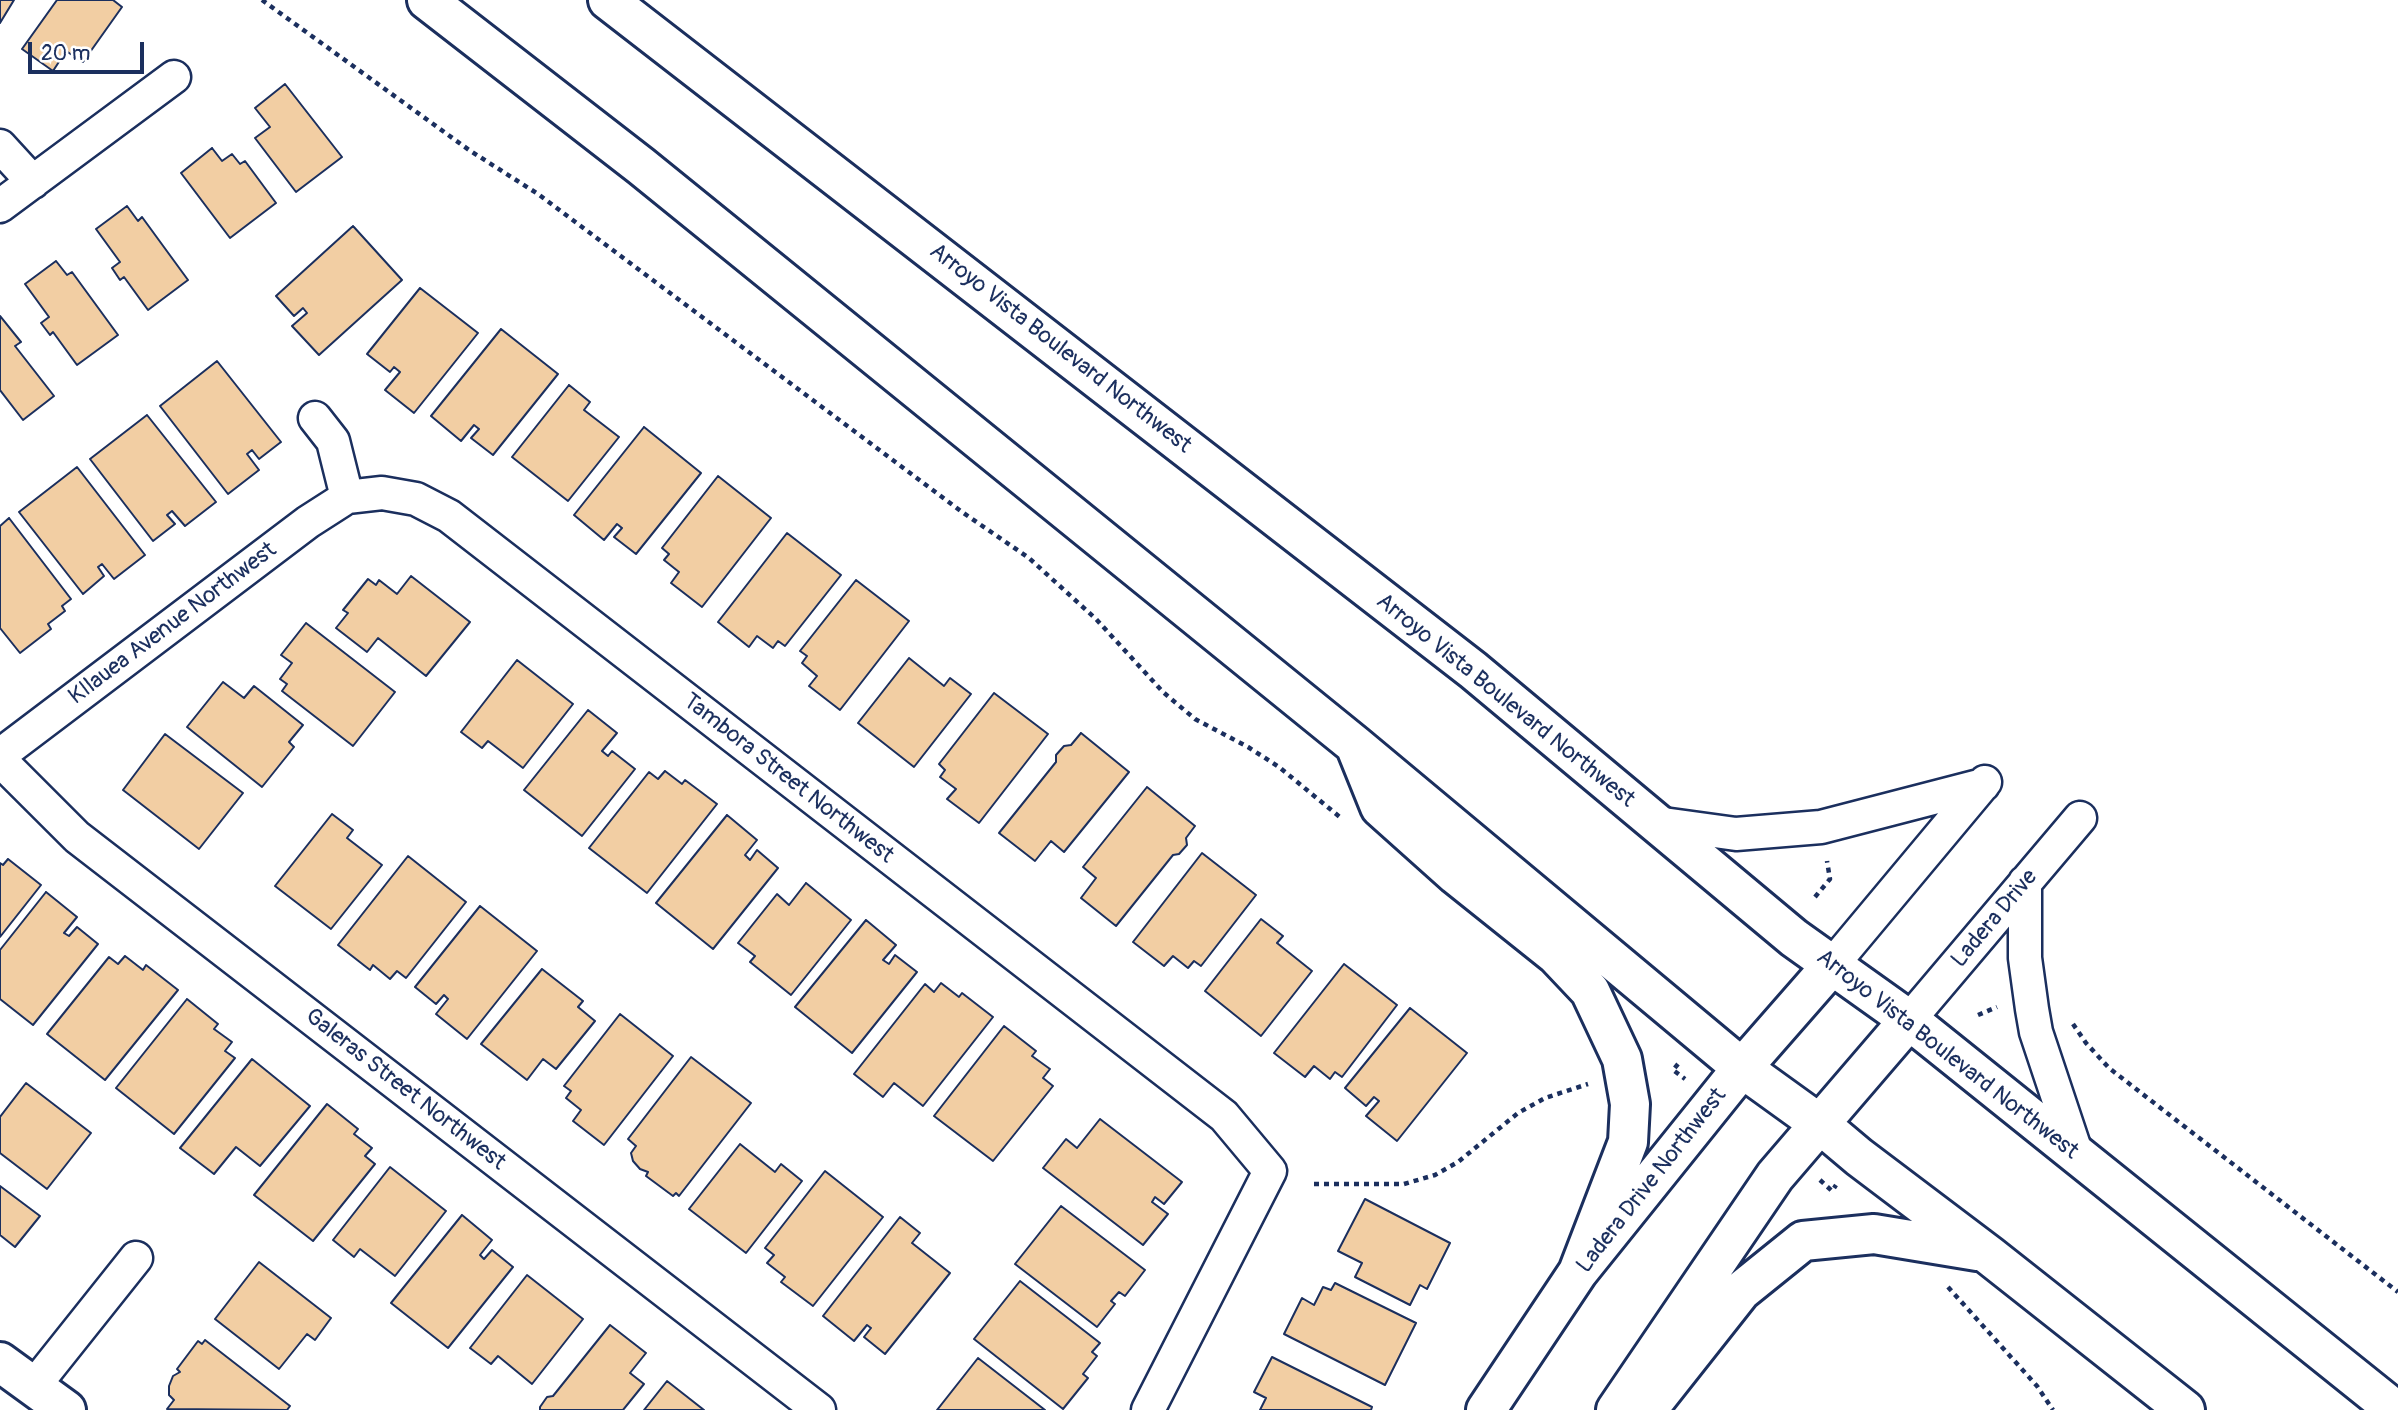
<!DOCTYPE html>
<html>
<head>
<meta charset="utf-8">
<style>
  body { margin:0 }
  #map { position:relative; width:2398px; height:1410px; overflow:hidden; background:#fff; font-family:Pangolin,sans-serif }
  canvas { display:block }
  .scale { position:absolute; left:28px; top:42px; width:116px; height:32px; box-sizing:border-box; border:4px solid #1b2f5e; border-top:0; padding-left:9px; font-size:21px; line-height:24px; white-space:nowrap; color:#1b2f5e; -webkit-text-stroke:5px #fff; paint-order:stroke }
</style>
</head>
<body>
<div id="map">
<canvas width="2398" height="1410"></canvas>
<div class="scale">20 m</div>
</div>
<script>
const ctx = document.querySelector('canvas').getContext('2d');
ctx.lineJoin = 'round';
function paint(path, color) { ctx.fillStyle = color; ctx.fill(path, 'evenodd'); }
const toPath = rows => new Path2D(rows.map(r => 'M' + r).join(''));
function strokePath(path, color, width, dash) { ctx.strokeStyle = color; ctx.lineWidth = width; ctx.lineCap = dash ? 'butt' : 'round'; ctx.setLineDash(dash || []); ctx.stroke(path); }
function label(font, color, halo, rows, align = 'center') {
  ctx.font = font + ' Pangolin,sans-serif'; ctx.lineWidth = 6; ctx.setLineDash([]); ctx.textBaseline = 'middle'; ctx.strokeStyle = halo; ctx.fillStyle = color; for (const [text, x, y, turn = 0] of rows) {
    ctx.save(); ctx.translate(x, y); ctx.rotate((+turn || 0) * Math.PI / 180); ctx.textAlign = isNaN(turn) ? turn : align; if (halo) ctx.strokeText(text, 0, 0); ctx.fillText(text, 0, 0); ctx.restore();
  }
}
const building = toPath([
  [0,0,14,0,0,23,0,0],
  [57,0,113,0,122,7,83,62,66,51,53,71,22,49,57,0],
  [285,84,342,157,296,192,255,138,270,127,255,108,285,84],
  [212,148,222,161,232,154,240,164,245,161,276,203,230,238,181,173,212,148],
  [127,206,138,221,142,217,188,280,148,310,124,277,120,280,112,268,120,262,96,229,127,206],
  [353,226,402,280,319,355,292,326,307,313,303,308,294,316,276,296,353,226],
  [56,261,67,275,72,272,118,335,77,365,53,332,50,335,41,323,49,317,25,284,56,261],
  [420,288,478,333,414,413,385,390,400,372,394,367,390,372,367,354,420,288],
  [0,316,21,342,15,346,54,396,23,420,0,390,0,316],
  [501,329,558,374,493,455,471,438,479,429,474,425,461,441,431,416,501,329],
  [217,361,281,442,259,459,252,450,247,454,259,470,228,494,160,406,217,361],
  [569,385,590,402,584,410,619,437,568,501,512,457,569,385],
  [147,415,216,502,185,526,172,511,167,515,175,524,153,541,90,459,147,415],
  [644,427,701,473,636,554,614,537,622,528,617,524,604,540,574,515,644,427],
  [77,467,145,555,114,579,102,564,98,567,104,576,83,594,19,512,77,467],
  [718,476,771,518,702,607,671,583,679,572,664,560,669,554,662,548,718,476],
  [9,518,71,599,62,606,65,611,48,624,51,629,20,653,0,628,0,526,9,518],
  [787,533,841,575,785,646,778,641,773,648,757,636,749,647,718,622,787,533],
  [411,576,470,622,426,676,378,638,367,652,336,628,348,613,343,610,368,579,376,585,379,580,397,594,411,576],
  [856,580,909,621,840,710,809,686,817,676,802,663,807,656,800,651,856,580],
  [306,623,395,692,353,746,282,691,287,684,280,679,292,663,281,655,306,623],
  [909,658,944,686,950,678,971,694,914,767,858,723,909,658],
  [517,660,573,704,523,768,488,741,482,748,461,732,517,660],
  [223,682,244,698,254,686,303,725,289,742,294,747,262,787,187,727,223,682],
  [994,693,1048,734,979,823,947,799,956,789,940,777,945,770,939,764,994,693],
  [588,710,617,733,602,751,608,756,612,751,635,769,582,836,524,790,588,710],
  [1081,733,1129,772,1064,852,1051,841,1035,861,999,833,1056,762,1056,755,1064,746,1071,745,1081,733],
  [165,734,243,793,199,849,123,790,165,734],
  [665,771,682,784,685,780,717,804,647,893,589,848,649,772,658,779,665,771],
  [1147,787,1195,826,1186,838,1187,845,1179,854,1173,855,1116,926,1081,898,1096,878,1083,867,1147,787],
  [332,814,353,830,347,838,382,865,331,929,275,886,332,814],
  [727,815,757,840,745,855,750,860,757,850,778,868,713,949,656,903,727,815],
  [1202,853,1256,895,1201,966,1194,961,1188,968,1173,956,1164,966,1133,942,1202,853],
  [408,856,466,902,406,978,397,971,390,979,373,965,370,970,338,945,408,856],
  [8,859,41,885,0,937,0,863,3,865,8,859],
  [806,883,851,920,791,995,750,962,755,956,738,943,777,894,789,905,806,883],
  [46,892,77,917,64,933,69,936,77,927,98,944,33,1025,0,999,0,950,46,892],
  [480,906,537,951,467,1039,436,1014,448,999,444,995,436,1004,415,987,480,906],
  [1261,919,1283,936,1277,943,1312,971,1261,1036,1205,991,1261,919],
  [866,920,896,945,883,960,889,964,895,955,917,972,852,1053,795,1007,866,920],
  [125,956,143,970,146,965,178,990,105,1080,47,1034,109,957,118,964,125,956],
  [1344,964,1397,1005,1342,1077,1335,1072,1330,1079,1314,1066,1305,1077,1274,1053,1344,964],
  [542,969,583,1001,578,1007,595,1021,556,1069,543,1059,527,1080,481,1044,542,969],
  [941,983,959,997,962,993,993,1017,923,1106,894,1083,883,1097,854,1074,925,984,934,992,941,983],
  [187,999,218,1024,214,1029,232,1042,225,1051,235,1058,174,1134,116,1088,187,999],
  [1410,1008,1467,1053,1397,1141,1366,1116,1379,1101,1374,1097,1366,1106,1345,1088,1410,1008],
  [620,1014,673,1056,604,1145,573,1121,581,1110,566,1098,571,1091,564,1086,620,1014],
  [1004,1026,1036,1051,1032,1056,1050,1069,1043,1078,1053,1086,993,1161,934,1116,1004,1026],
  [691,1057,751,1103,679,1196,676,1193,673,1196,646,1176,648,1172,640,1169,633,1161,631,1153,636,1146,628,1139,691,1057],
  [252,1059,310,1106,260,1166,236,1147,214,1174,180,1148,252,1059],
  [26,1083,91,1133,47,1189,0,1153,0,1117,26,1083],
  [327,1104,358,1129,354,1134,372,1148,365,1156,375,1164,313,1241,254,1195,327,1104],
  [1100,1119,1182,1182,1164,1204,1155,1197,1152,1202,1168,1214,1143,1245,1043,1168,1066,1139,1077,1148,1100,1119],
  [740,1144,775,1172,781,1164,802,1181,746,1253,689,1209,740,1144],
  [390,1167,446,1211,395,1276,360,1249,354,1257,333,1240,390,1167],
  [825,1171,883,1217,813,1306,781,1282,785,1277,767,1263,774,1255,765,1248,825,1171],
  [0,1186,40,1216,15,1247,0,1235,0,1186],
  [1365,1199,1450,1243,1427,1289,1420,1285,1410,1305,1355,1277,1362,1263,1338,1251,1365,1199],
  [1061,1206,1145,1270,1125,1296,1119,1292,1111,1301,1115,1304,1097,1327,1015,1264,1061,1206],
  [462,1215,492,1240,480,1255,484,1259,492,1250,513,1267,448,1348,391,1303,462,1215],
  [900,1217,920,1233,912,1243,950,1273,885,1354,864,1337,871,1328,867,1325,854,1341,823,1316,900,1217],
  [259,1262,331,1318,315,1340,307,1334,279,1369,215,1319,259,1262],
  [527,1275,583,1319,532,1384,498,1356,491,1364,470,1348,527,1275],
  [1020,1281,1100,1343,1092,1352,1097,1356,1083,1374,1088,1378,1063,1409,974,1339,1020,1281],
  [1335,1283,1416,1323,1385,1385,1284,1334,1302,1298,1314,1305,1323,1287,1331,1290,1335,1283],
  [610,1325,646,1353,630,1373,644,1384,623,1410,540,1410,540,1407,547,1397,553,1396,610,1325],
  [205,1340,290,1406,287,1410,167,1409,174,1400,169,1395,169,1386,173,1376,180,1372,177,1369,198,1341,202,1344,205,1340],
  [1272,1357,1372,1407,1371,1410,1260,1410,1266,1398,1254,1392,1272,1357],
  [978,1358,1045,1410,937,1410,978,1358],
  [667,1381,704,1410,644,1410,667,1381]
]);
paint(building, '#f2cea3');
strokePath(building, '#1b2f5e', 2);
const minor = toPath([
  [0,146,33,182],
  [0,206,174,77],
  [315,418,333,441,347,497,382,493,416,499,449,516,1224,1116,1270,1171,1148,1410],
  [0,755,308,522,347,497],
  [0,760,77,837,819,1410],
  [1656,823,1736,834,1821,827,1983,785],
  [2025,882,2025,958,2032,1009,2036,1032,2077,1155],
  [1833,964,1985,782],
  [1909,1020,2080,818],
  [34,1386,136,1258]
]);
const tertiary = toPath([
  [0,1362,66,1410]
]);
const secondary = toPath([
  [427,0,641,166,1355,745,1742,1068,1821,1125,1859,1157,1990,1256,2185,1410],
  [608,0,1473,670,1794,938,1909,1020,2395,1410],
  [1357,750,1380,807,1456,875,1556,955,1590,991,1622,1059,1630,1104,1628,1142,1578,1272],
  [1486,1410,1578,1272,1742,1068,1833,964],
  [1616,1410,1775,1176,1909,1020],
  [1647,1410,1741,1291,1803,1241,1874,1234,1977,1251]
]);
strokePath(minor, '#1b2f5e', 37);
strokePath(tertiary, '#1b2f5e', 44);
strokePath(secondary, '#1b2f5e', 44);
strokePath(toPath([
  [262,0,469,150,538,194,962,512,1029,558,1096,619,1163,692,1195,719,1248,747,1279,767,1341,818],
  [1815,897,1830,879,1827,861],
  [1978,1015,1997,1007],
  [2073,1024,2086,1043,2109,1068,2398,1292],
  [1678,1064,1673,1070,1685,1079],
  [1820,1180,1832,1191,1836,1185],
  [1314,1184,1404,1184,1435,1175,1458,1162,1518,1113,1545,1098,1588,1084],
  [1948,1287,2037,1386,2053,1410]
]), '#1b2f5e', 4.5, [5, 5]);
strokePath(minor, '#fff', 32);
strokePath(tertiary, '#fff', 38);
strokePath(secondary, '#fff', 38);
label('23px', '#1b2f5e', '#fff', [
  ["Arroyo Vista Boulevard Northwest",1060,349,38],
  ["KIlauea Avenue Northwest",173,624,-37],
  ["Arroyo Vista Boulevard Northwest",1505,701,39],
  ["Tambora Street Northwest",788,779,38],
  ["Ladera Drive",1995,919,-50],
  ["Arroyo Vista Boulevard Northwest",1947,1055,38],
  ["Galeras Street Northwest",405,1090,38],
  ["Ladera Drive Northwest",1652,1181,-52]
]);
</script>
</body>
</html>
